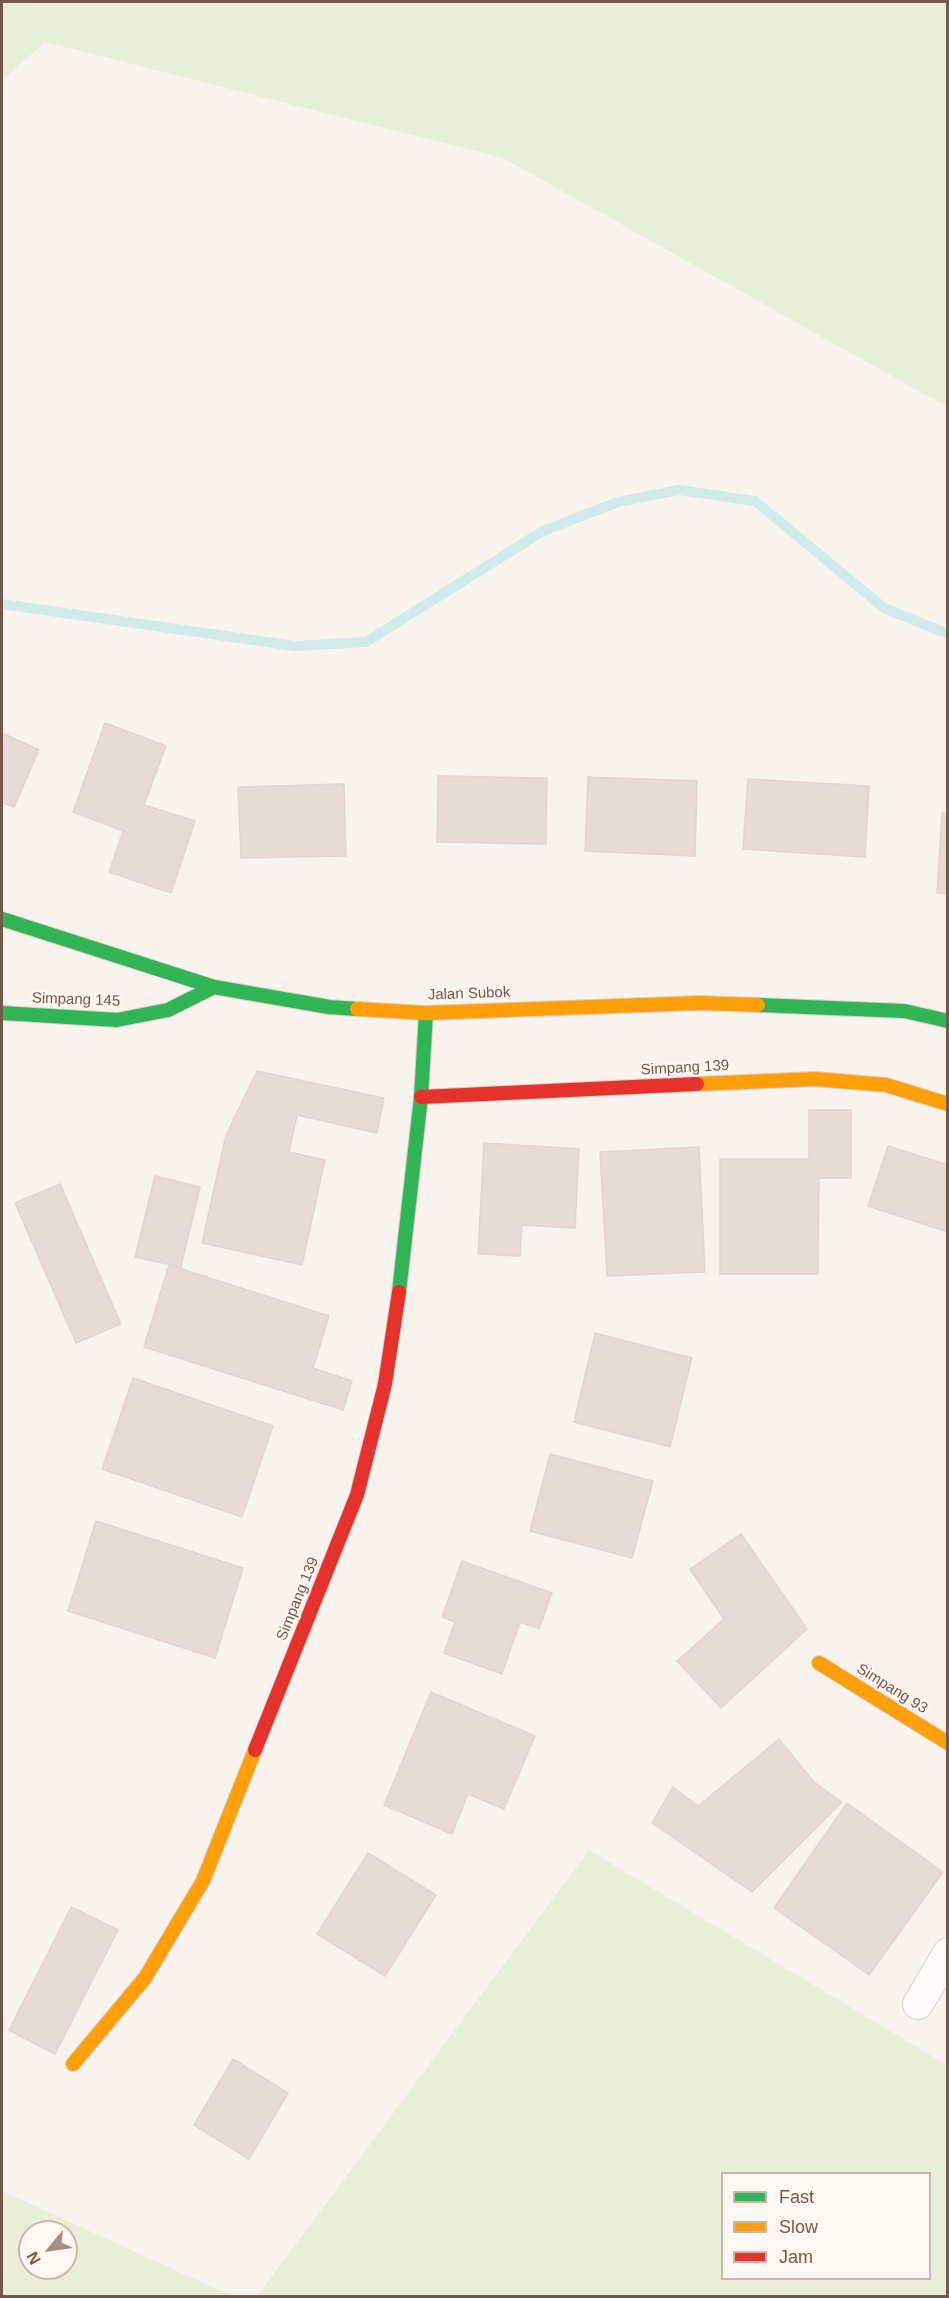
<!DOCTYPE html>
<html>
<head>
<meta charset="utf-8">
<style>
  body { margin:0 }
  #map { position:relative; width:949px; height:2298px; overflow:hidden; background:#f9f3ee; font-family:Arial,sans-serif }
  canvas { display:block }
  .frame { position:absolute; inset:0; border:3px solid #79564c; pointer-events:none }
  .legend { position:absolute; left:721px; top:2172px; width:210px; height:108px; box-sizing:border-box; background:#fff7f1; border:2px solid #c9b7af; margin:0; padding:8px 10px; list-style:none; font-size:18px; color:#79564c }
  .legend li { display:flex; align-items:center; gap:12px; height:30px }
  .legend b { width:30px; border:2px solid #c9b7af }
  .north { position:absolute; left:18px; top:2220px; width:60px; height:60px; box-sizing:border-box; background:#fff7f1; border:2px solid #c9b7af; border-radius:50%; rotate:241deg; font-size:16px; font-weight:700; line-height:24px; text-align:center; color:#79564c }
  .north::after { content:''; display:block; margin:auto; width:21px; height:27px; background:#a68d85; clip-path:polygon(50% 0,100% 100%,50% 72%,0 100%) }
</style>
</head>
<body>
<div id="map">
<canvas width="949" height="2298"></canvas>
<div class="frame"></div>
<ul class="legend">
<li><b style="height:8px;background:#30b455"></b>Fast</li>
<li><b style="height:8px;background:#ff9f0a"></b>Slow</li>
<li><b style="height:8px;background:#e5322d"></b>Jam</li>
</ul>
<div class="north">N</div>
</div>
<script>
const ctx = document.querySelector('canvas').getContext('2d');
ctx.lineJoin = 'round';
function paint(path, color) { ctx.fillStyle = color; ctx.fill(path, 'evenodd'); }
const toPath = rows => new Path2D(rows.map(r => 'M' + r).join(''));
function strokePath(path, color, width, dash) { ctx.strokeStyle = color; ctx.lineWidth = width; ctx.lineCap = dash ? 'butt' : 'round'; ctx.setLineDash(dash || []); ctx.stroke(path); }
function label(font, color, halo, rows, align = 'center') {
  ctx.font = font + ' Arial,sans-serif'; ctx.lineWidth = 4.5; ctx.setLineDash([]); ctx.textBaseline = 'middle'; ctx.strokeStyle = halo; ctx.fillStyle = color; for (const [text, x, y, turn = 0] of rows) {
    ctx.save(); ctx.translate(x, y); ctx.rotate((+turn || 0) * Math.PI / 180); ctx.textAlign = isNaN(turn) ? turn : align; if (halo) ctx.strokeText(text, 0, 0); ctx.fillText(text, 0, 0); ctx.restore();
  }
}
paint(toPath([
  [2,2,947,2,947,407,503,158,45,42,2,81],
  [589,1850,947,2065,947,2296,257,2296],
  [722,2174,930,2174,930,2278,722,2278],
  [2,2191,232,2296,2,2296],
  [30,2232,66,2232,66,2268,30,2268]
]), '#e8efd9');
strokePath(toPath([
  [2,604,295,646,366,642,543,531,618,502,679,490,755,501,884,608,948,634]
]), '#d0ebe9', 10);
const building = toPath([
  [105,723,166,746,144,805,195,821,171,893,109,872,123,831,73,812,105,723],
  [2,733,39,750,14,807,2,802,2,733],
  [438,776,547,778,546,844,437,842,438,776],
  [588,777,697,781,695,856,585,851,588,777],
  [748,779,869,786,865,857,743,849,748,779],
  [344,784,346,856,241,858,238,787,344,784],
  [942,813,948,814,948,894,937,893,942,813],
  [257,1071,384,1098,377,1133,297,1115,289,1152,325,1160,302,1265,202,1243,226,1135,257,1071],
  [809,1110,851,1110,851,1178,819,1178,818,1274,720,1274,720,1159,809,1159,809,1110],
  [484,1143,579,1149,575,1228,522,1225,520,1256,478,1254,484,1143],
  [888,1146,948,1165,948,1232,868,1206,888,1146],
  [699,1147,705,1272,607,1276,600,1152,699,1147],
  [155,1176,200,1187,181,1267,135,1257,155,1176],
  [60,1184,121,1324,76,1343,15,1203,60,1184],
  [169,1265,329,1316,313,1368,352,1381,343,1410,144,1347,169,1265],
  [595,1333,692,1358,670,1447,574,1422,595,1333],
  [133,1378,273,1426,242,1517,102,1469,133,1378],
  [550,1454,653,1481,632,1558,530,1531,550,1454],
  [96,1521,243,1568,215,1658,68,1611,96,1521],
  [741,1534,807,1629,721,1708,677,1661,724,1619,690,1569,741,1534],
  [462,1561,552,1593,539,1629,520,1622,502,1674,444,1653,455,1622,442,1617,462,1561],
  [431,1692,535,1736,504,1809,468,1794,452,1834,384,1805,431,1692],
  [779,1739,814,1782,842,1802,752,1892,652,1823,673,1787,698,1806,779,1739],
  [847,1803,943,1872,869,1975,774,1908,847,1803],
  [368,1853,436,1895,385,1976,317,1934,368,1853],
  [71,1907,118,1930,55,2054,9,2030,71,1907],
  [233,2059,288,2093,249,2159,194,2125,233,2059]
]);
paint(building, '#e6dbd5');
strokePath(building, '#e2d5d0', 1.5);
const street = toPath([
  [918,2004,948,1953]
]);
const fast = toPath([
  [2,919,214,987,329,1007,357,1009],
  [758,1005,904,1011,948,1021],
  [2,1013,117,1020,168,1010,214,987],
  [399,1292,421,1097,426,1013]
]);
const slow = toPath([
  [357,1009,426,1013,700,1003,758,1005],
  [697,1084,815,1079,886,1085,948,1104],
  [819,1663,948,1743],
  [73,2064,145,1978,203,1881,255,1750]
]);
const jam = toPath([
  [421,1097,697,1084],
  [255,1750,357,1495,385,1384,399,1292]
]);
strokePath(street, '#d8cfcb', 32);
strokePath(fast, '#dad0cc', 16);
strokePath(slow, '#dad0cc', 16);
strokePath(jam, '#dad0cc', 16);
strokePath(street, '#fefdfc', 30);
strokePath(fast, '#30b455', 14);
strokePath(slow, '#ff9f0a', 14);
strokePath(jam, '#e5322d', 14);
label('15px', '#79564c', '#fff7f1', [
  ["Jalan Subok",469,994,-2],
  ["Simpang 145",76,1000,2],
  ["Simpang 139",685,1068,-3],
  ["Simpang 139",298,1599,-68],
  ["Simpang 93",892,1689,32]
]);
</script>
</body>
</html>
